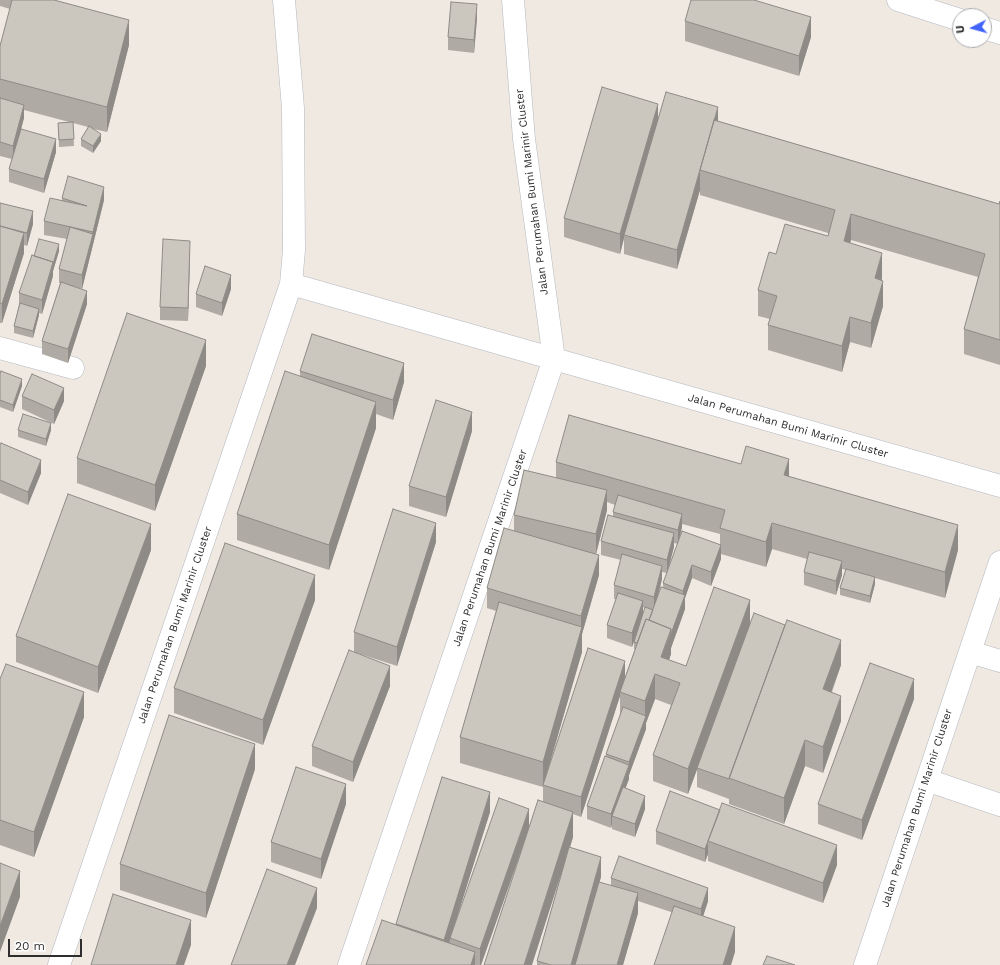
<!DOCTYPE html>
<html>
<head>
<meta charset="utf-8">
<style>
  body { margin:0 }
  #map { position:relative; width:1000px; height:965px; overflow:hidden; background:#efe9e1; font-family:"Work Sans",sans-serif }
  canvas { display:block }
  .north { position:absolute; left:952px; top:8px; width:40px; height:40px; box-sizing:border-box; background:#fff; border:1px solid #ababab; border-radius:50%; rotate:264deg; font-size:11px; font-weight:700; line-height:16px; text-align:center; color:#2e2e2e }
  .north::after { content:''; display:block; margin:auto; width:14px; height:18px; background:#4264fb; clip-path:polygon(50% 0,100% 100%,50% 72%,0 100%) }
  .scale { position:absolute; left:8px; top:939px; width:74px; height:18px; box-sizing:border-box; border:2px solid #2e2e2e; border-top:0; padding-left:5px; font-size:12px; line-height:14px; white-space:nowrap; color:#2e2e2e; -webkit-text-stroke:3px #fff; paint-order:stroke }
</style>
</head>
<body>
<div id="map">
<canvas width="1000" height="965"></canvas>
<div class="north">U</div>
<div class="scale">20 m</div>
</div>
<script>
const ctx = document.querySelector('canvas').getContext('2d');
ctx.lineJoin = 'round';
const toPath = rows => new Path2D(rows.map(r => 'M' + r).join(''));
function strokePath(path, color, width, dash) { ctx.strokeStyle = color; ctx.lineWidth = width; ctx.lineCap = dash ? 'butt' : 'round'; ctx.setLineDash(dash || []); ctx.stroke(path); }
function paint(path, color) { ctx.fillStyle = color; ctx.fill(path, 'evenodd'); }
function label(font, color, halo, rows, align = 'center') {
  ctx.font = font + ' "Work Sans",sans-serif'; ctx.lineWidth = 3.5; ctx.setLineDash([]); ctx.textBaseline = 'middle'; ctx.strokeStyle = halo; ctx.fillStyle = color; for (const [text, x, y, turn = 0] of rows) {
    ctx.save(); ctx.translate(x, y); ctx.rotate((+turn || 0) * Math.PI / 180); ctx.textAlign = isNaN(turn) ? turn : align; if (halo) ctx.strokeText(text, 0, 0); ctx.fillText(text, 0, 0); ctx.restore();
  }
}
const minor = toPath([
  [898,0,960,20],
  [984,28,1000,33],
  [291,284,1000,486],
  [0,348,73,368],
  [970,652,1000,661],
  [927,780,1000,805],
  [59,965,291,284,294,250,293,108,284,0],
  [349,965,554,359,524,139,513,0],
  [865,965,1000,562]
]);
strokePath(minor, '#b4b7c1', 23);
strokePath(minor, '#fff', 22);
paint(toPath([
  [0,0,54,0,129,45,107,132,93,129,101,141,93,153,81,146,81,139,88,127,73,123,74,146,59,147,58,123,69,122,24,110,24,118,21,129,56,152,44,193,9,182,9,169,12,159,0,156,0,46,10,9,0,6],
  [477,18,474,53,448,50,448,37],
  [685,21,811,37,799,76,685,41],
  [658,121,718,121,999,204,1000,201,1000,365,964,354,964,329,978,277,851,240,850,243,882,278,882,280,883,306,871,348,850,342,842,372,768,350,768,325,770,319,758,316,758,290,776,254,828,236,828,233,700,195,700,190,677,269,624,254,624,238,620,254,564,237,564,218],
  [62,198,104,200,82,289,72,286,87,304,68,363,42,354,42,341,60,283,59,283,59,269,67,239,44,235,44,221,62,200],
  [0,203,33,224,27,246,24,245,24,253,2,323,0,323],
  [59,251,53,271,53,276,42,314,39,313,39,315,33,338,14,333,14,326,19,305,19,293,34,256],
  [190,254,188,321,160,320,160,307],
  [231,289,222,316,196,307,196,294],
  [206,366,155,511,77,483,77,458],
  [300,371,404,382,393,420,376,414,376,428,329,570,237,540,237,514,300,377],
  [0,374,22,386,13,412,0,407],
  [22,396,64,401,54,424,22,409],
  [18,430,51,430,46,446,18,437],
  [472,431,446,517,409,506,409,486],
  [0,445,41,473,28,505,0,493],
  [556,462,789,477,958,550,945,598,875,578,875,584,870,603,840,595,840,588,846,570,842,569,842,575,836,595,804,585,804,572,807,559,772,549,766,567,721,554,721,559,711,586,692,578,685,598,685,609,671,648,671,654,669,660,686,666,750,624,841,665,832,692,841,721,823,773,805,766,784,824,729,804,729,799,697,787,697,769,688,794,653,781,653,755,671,705,655,699,646,723,646,729,629,775,629,779,625,788,645,809,635,837,612,829,612,824,611,828,587,819,587,806,606,757,606,754,620,717,620,696,581,817,573,814,573,837,570,848,601,877,599,882,611,886,611,878,708,901,703,916,735,952,671,912,638,901,638,913,623,965,537,965,537,961,560,878,518,861,481,965,366,965,396,925,442,777,490,812,452,932,529,826,543,802,543,785,543,787,460,763,460,737,496,611,487,608,487,588,514,530,514,515,556,478],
  [607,502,615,505,613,512,613,516,601,541,601,555,621,560,614,585,614,599,616,599,607,625,607,638,632,647,639,626,634,642,634,649,635,649,625,677,545,779,582,652,582,634,599,575,596,554,607,510],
  [682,524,720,534,720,545,679,540,682,527],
  [674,543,678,544,663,583,663,588,657,600,662,579,662,572,667,573,674,547],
  [643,607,645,608,643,614],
  [436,542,397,666,357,653,390,686,353,782,312,766,312,746,354,652,354,632],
  [151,550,98,693,16,662,16,636],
  [315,600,263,745,174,713,174,688],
  [0,679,84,717,34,857,0,845],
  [914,699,862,840,818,824,818,804],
  [255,769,206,918,120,890,120,864],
  [346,804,321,879,271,862,271,842],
  [656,831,837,865,823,903,708,861,708,854,705,862,656,844]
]), '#afaba4');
paint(toPath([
  [477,4,477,18,474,53,474,40],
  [811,17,811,37,799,76,799,56],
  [129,20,129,45,107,132,107,107],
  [658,104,658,123,624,235,624,238,620,254,620,234],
  [24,105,24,118,13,159,13,146],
  [718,107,718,127,700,170],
  [101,134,101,141,93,153,93,146],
  [56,139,56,152,44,193,44,179],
  [700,170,700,190,677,269,677,250],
  [104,187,104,200,82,289,82,275],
  [33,211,33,224,27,246,27,233],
  [851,214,851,240,844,266,844,241],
  [24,233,24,253,2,323,2,304],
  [190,241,190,254,188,321,188,308],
  [59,244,59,251,53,271,53,276,42,314,42,300],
  [882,253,882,278,875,304,875,278],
  [231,275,231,289,222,316,222,303],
  [883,281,883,306,871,348,871,323],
  [87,291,87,304,68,363,68,349],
  [39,309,39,315,33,338,33,331],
  [850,317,850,342,842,372,842,346],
  [206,340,206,366,155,511,155,485],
  [404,363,404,382,393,420,393,400],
  [22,379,22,386,13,412,13,405],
  [64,388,64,401,54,424,54,410],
  [376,402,376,428,329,570,329,545],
  [472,412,472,431,446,517,446,497],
  [51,423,51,430,46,446,46,439],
  [789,459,789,484,784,475],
  [41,460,41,473,28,505,28,492],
  [607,490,607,510,596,554,596,534],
  [682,514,682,527,678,544,678,530],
  [436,523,436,542,397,666,397,647],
  [772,523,772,549,766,567,766,542],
  [151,524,151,550,98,693,98,667],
  [958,525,958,550,945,598,945,572],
  [674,533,674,547,667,573,667,560],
  [721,545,721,559,711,586,711,572],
  [599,555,599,575,582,634,582,652,543,787,543,762,581,628,581,616],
  [842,561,842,575,836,595,836,581],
  [692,565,692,578,685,598,685,609,671,648,671,654,663,677,661,657,683,602,683,591],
  [662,566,662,579,654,610,654,597],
  [315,575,315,600,263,745,263,720],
  [875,577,875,584,870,603,870,596],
  [750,600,750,626,688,794,688,769],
  [643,601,643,615,632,647,632,633],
  [841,640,841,665,823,714,823,689],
  [625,661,625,680,620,692,620,696,581,817,581,797],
  [390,666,390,686,353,782,353,762],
  [655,674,655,699,646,723,646,729,629,775,629,779,615,817,612,816,612,824,611,828,611,814,629,766,629,762,645,719,645,701],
  [914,679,914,699,862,840,862,820],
  [84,692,84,717,34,857,34,832],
  [841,696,841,721,823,773,823,747],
  [805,740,805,766,784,824,784,798],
  [255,744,255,769,206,918,206,893],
  [346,784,346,804,321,879,321,859],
  [490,792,490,812,444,959,444,940],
  [645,796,645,809,635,837,635,824],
  [529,809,529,828,481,965,480,965,480,949],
  [720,810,708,841,708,854,705,862,705,849],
  [573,812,573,837,532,965,524,965],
  [837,845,837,865,823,903,823,883],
  [601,857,601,877,576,965,571,965],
  [20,871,20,897,0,952,0,926],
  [317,888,317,908,295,965,287,965],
  [708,888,708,901,701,923,701,909],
  [638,893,638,913,623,965,617,965],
  [191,920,191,945,184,965,176,965],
  [735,927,735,952,731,965,723,965],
  [475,952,475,965,471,965]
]), '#8e8b86');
const building = toPath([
  [12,0,54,0,129,20,107,107,0,79,0,46,12,0],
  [691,0,754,0,811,17,799,56,685,21,691,0],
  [451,2,477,4,474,40,448,37,451,2],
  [602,87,658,104,620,234,564,218,602,87],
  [666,92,718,107,677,250,624,235,666,92],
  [0,98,24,105,13,146,0,142,0,98],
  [714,120,999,204,1000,201,1000,340,964,329,985,254,851,214,844,241,882,253,875,278,883,281,871,323,850,317,842,346,768,325,777,296,758,290,769,252,776,254,785,224,828,236,835,210,700,170,714,120],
  [73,122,74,139,59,140,58,123,73,122],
  [89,126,101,134,93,146,81,139,89,126],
  [21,129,56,139,44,179,9,169,21,129],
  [68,176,104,187,93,232,44,221,50,198,87,206,62,198,68,176],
  [0,203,33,211,27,233,0,226,0,203],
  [0,226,24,233,2,304,0,303,0,226],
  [70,227,93,234,82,275,59,269,70,227],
  [39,239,59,244,53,264,53,262,34,256,39,239],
  [163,239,190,241,188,308,160,307,163,239],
  [32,255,53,262,42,300,19,293,32,255],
  [205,266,231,275,222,303,196,294,205,266],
  [61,282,87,291,68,349,42,341,61,282],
  [20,303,39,309,33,331,14,326,20,303],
  [127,313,206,340,155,485,77,458,127,313],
  [312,334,404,363,393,400,300,371,312,334],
  [1,371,22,379,13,405,0,400,0,374,1,371],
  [285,371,376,402,329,545,237,514,285,371],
  [32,374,64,388,54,410,22,396,32,374],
  [436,400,472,412,446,497,409,486,436,400],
  [23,414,51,423,46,439,18,430,23,414],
  [569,415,741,464,746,446,789,459,784,475,958,525,945,572,772,523,766,542,720,528,725,510,556,462,569,415],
  [1,443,41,460,28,492,0,480,0,445,1,443],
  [524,470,607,490,596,534,514,515,524,470],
  [68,494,151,524,98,667,16,636,68,494],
  [618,495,682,514,678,530,613,512,618,495],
  [393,509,436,523,397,647,354,632,393,509],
  [608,515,674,533,667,560,601,541,608,515],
  [504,528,599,555,581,616,487,588,504,528],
  [682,531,721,545,711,572,692,565,683,591,663,583,682,531],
  [225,543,315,575,263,720,174,688,225,543],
  [809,552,842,561,836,581,804,572,809,552],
  [622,554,662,566,654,597,614,585,622,554],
  [846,569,875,577,870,596,840,588,846,569],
  [661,587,685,595,671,634,671,629,649,620,661,587],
  [714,587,750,600,688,769,653,755,680,683,655,674,645,701,620,692,646,619,671,629,661,657,686,666,714,587],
  [618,593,643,601,632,633,607,625,618,593],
  [499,602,582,627,543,762,460,737,499,602],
  [645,607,653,610,649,620,646,619,637,643,634,642,645,607],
  [754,613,785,625,729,779,697,768,754,613],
  [787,620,841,640,823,689,841,696,823,747,805,740,784,798,729,778,787,620],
  [588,648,625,661,581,797,543,785,588,648],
  [349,650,390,666,353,762,312,746,349,650],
  [870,663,914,679,862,820,818,804,870,663],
  [6,664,84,692,34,832,0,820,0,679,6,664],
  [623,707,646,716,629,762,606,754,623,707],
  [169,715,255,744,206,893,120,864,169,715],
  [605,756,629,765,611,814,587,806,605,756],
  [296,767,346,784,321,859,271,842,296,767],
  [442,777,490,792,444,940,396,924,442,777],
  [623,787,645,796,635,824,612,816,623,787],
  [670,791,720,810,705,849,656,831,670,791],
  [499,798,529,809,480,949,450,938,499,798],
  [538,800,573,812,524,965,484,965,538,800],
  [722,803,837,845,823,883,708,841,722,803],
  [569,847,601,857,571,965,551,965,537,961,569,847],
  [619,856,708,888,701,909,611,878,619,856],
  [0,863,20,871,0,926,0,863],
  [267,869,317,888,287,965,231,965,267,869],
  [599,882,638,893,617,965,575,965,599,882],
  [113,894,191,920,176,965,91,965,113,894],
  [674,906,735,927,723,965,654,965,674,906],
  [382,920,475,952,471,965,366,965,382,920],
  [767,956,795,965,763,965,767,956]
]);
paint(building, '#cbc7bf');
strokePath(building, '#8e8b86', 1);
label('11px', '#2e2e2e', '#fff', [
  ["Jalan Perumahan Bumi Marinir Cluster",532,192,-97],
  ["Jalan Perumahan Bumi Marinir Cluster",788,426,16],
  ["Jalan Perumahan Bumi Marinir Cluster",490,548,-71],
  ["Jalan Perumahan Bumi Marinir Cluster",175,625,-71],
  ["Jalan Perumahan Bumi Marinir Cluster",917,808,-72]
]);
</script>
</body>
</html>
